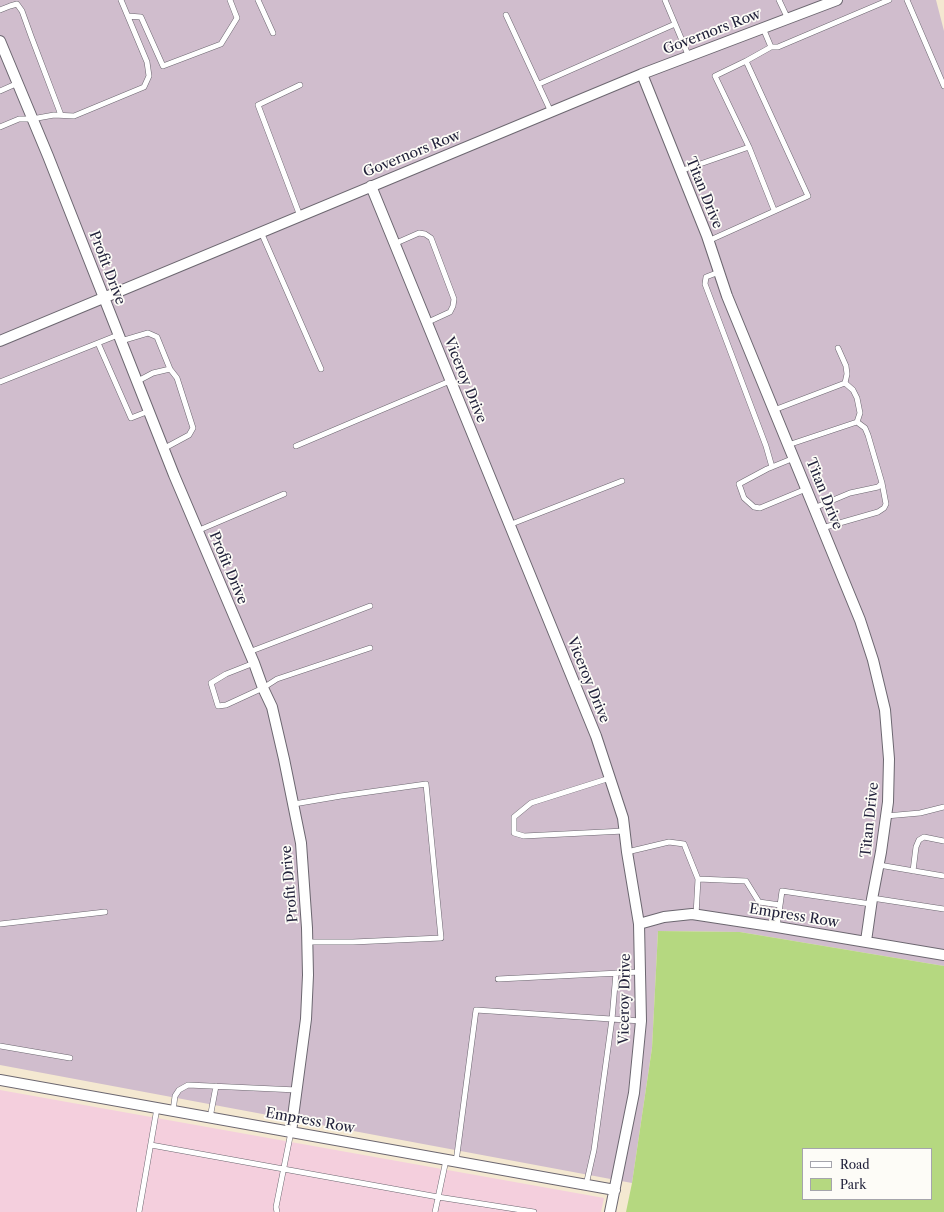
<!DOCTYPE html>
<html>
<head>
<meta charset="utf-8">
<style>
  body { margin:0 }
  #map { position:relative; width:944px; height:1212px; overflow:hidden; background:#f4e8d1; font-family:"Libre Caslon Text",serif }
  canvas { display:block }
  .legend { position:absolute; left:802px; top:1148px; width:130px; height:52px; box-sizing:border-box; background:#fdfcf7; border:1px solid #a5a5ac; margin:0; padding:5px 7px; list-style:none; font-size:12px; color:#22223b }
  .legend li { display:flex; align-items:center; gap:8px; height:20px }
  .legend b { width:20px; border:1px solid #a5a5ac }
</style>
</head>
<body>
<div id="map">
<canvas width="944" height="1212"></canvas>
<ul class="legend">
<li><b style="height:5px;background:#fff"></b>Road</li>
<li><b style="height:11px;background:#b5d880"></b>Park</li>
</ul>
</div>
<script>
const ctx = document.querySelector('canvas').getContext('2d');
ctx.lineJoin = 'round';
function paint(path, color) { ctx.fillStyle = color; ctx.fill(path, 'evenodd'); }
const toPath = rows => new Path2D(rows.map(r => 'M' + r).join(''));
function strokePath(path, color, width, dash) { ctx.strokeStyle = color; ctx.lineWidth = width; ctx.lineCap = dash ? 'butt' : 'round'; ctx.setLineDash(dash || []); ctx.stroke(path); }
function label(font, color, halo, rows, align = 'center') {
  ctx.font = font + ' "Libre Caslon Text",serif'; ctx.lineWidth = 3.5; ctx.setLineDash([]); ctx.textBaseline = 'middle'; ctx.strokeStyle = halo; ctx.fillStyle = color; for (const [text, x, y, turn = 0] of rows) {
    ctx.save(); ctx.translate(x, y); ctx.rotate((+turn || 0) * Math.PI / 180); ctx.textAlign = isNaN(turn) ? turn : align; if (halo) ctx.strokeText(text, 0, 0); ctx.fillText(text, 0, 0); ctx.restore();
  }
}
paint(toPath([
  [0,1090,604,1198,601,1212,0,1212]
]), '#f4cfdd');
paint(toPath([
  [0,0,936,0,944,31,944,966,740,932,658,931,652,1048,632,1183,0,1065]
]), '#d0bdcd');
paint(toPath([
  [658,931,740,932,944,966,944,1212,626,1212,632,1183,652,1048],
  [803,1149,931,1149,931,1199,803,1199]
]), '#b5d880');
const service = toPath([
  [258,0,273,33],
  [665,0,689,57],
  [779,0,788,19],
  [907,0,944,86],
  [0,10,10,6,17,4,22,11,31,36,61,115],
  [506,15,551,112],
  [128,16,141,17,163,66,221,44,237,18,230,0],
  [763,28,771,47,778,47,889,0],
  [746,61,771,47],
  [539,84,675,24],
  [300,85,258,105,300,216],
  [0,91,18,83],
  [0,127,19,119,32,119,54,115,74,116,144,87,149,76,147,62,121,0],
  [680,171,749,147],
  [261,232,321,369],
  [708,241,808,196,746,61,715,76,749,147,774,210],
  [394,244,419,233,425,234,431,238,454,299,453,306,450,312,426,323],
  [719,272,706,277,705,284,766,446,772,467],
  [121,341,148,333,157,337,170,369],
  [98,343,131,418,149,411],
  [838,348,846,366,847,374,845,383],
  [0,382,118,335],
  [136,382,153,373,170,369,177,378,193,428,189,435,163,449],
  [845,383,853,390,857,398,860,413,857,422],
  [774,410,845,383],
  [788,445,857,422],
  [296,446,450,381],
  [794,458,767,469,739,484,744,498,754,507,760,508,806,489],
  [814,508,850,493,878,487,882,483],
  [509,525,622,481],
  [822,528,878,512,884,508,886,504,882,483,868,435,865,428,857,422],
  [197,531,284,494],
  [249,652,370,606],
  [254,663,226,674,211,683,218,706,226,705,263,688,277,679,370,648],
  [610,778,531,803,514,817,514,833,524,836,624,831],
  [294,804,341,796,426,784,441,938,353,942,308,942],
  [886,816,920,813,944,807],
  [627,852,669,842,684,844,698,879],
  [879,865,944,876],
  [913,871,916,847,919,840,924,837,944,841],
  [872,898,944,909],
  [696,915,698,879,746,881,759,902,780,905],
  [0,924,105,912],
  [777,927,782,891,871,904],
  [498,979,640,972],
  [0,1046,70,1058],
  [173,1111,175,1096,179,1090,188,1085,297,1090],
  [210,1118,216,1086],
  [151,1145,438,1197,534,1212],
  [456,1162,476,1010,641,1021],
  [586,1185,594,1150,612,1019,616,973],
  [139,1212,157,1108],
  [277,1212,276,1207,291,1132],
  [435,1212,446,1160]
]);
const minor = toPath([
  [0,41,48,156,174,475,254,663,263,688,272,707,284,759,301,843,307,928,308,975,306,1019,291,1132],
  [642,74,707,236,727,296,860,620,873,660,885,710,889,759,888,802,881,852,872,899,866,941],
  [371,186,596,736,623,818,627,852,639,924,641,1021,634,1093,610,1212],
  [0,341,642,74,837,0],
  [639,924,664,917,692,914,777,927,944,955],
  [0,1080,615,1190]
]);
strokePath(service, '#6c6770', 6);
strokePath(minor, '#6c6770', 12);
strokePath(service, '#fff', 5);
strokePath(minor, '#fff', 10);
label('14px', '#22223b', '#fdfcf7', [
  ["Governors Row",712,32,-21],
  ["Governors Row",412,154,-22],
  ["Titan Drive",704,193,68],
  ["Profit Drive",107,268,69],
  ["Viceroy Drive",465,380,68],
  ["Titan Drive",824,494,68],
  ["Profit Drive",228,568,67],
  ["Viceroy Drive",588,680,68],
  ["Titan Drive",870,820,-84],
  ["Profit Drive",290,884,-95],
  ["Empress Row",794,916,9],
  ["Viceroy Drive",625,999,-89],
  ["Empress Row",310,1121,10]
]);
</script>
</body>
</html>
